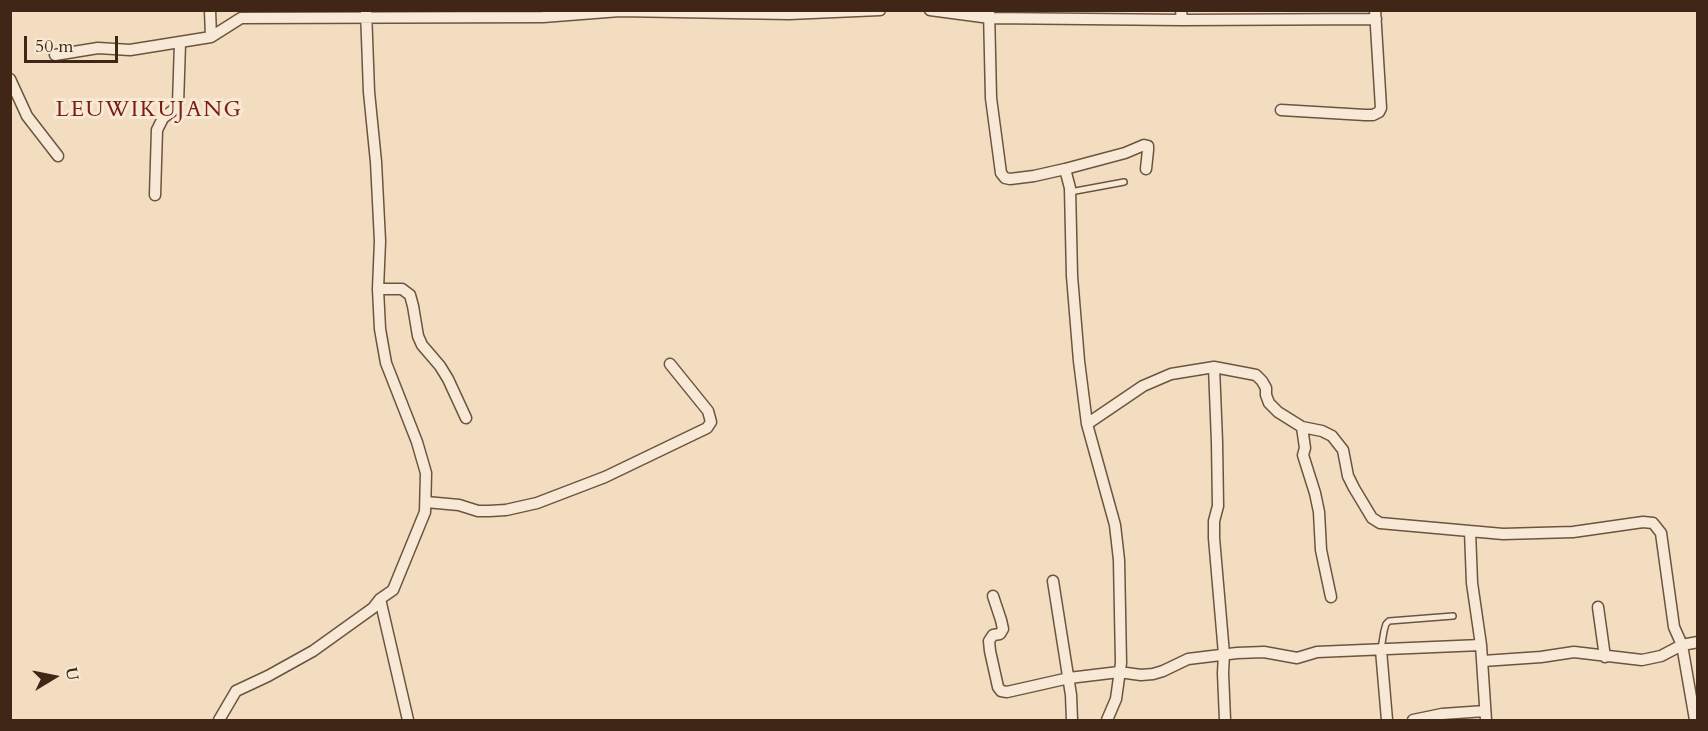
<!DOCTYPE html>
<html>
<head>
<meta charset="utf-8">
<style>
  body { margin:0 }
  #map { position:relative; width:1708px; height:731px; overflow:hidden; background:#f2ddc0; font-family:Cardo,serif }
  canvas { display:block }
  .frame { position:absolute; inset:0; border:12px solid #402616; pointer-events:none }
  .north { position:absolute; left:24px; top:647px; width:60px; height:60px; -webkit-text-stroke:4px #f7e9d6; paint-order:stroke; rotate:80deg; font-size:16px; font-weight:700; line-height:24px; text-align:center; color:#402616 }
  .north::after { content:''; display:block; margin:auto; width:21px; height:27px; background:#402616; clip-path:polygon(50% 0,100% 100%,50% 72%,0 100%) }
  .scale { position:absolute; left:24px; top:36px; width:94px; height:27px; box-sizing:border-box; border:3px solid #402616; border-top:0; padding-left:8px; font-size:18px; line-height:21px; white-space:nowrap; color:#402616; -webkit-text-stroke:4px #f7e9d6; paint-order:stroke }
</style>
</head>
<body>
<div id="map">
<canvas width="1708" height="731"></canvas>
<div class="frame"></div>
<div class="north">U</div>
<div class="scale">50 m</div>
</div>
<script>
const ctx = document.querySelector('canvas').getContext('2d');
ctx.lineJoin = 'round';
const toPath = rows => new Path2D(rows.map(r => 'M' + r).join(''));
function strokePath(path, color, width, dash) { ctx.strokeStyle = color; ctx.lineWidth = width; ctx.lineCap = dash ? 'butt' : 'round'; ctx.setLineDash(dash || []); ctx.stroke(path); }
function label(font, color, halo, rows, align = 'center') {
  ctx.font = font + ' Cardo,serif'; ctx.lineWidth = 6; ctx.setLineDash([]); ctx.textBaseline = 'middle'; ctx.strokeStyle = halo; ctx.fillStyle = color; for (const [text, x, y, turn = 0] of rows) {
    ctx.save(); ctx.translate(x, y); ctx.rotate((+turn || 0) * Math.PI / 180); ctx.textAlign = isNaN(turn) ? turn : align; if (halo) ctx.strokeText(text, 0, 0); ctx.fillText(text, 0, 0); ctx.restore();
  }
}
const service = toPath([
  [1070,192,1124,182],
  [1381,649,1384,631,1386,624,1389,621,1453,616]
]);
const minor = toPath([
  [210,10,211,37,241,18,543,17,620,11,789,14,880,10],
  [930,10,990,18,1182,20,1181,10],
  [989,10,991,98,1001,173,1005,178,1010,179,1034,176,1065,169,1070,188,1072,276,1079,361,1087,424,1115,525,1119,560,1121,663,1116,699,1107,720],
  [1182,20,1376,19],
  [55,55,98,48,130,50,211,37],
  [10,79,27,116,58,156],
  [1281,110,1365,115,1373,115,1379,112,1381,108,1375,10],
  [1065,169,1125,153,1144,145,1148,146,1148,150,1146,169],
  [155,195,157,130,163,118,176,108,178,104,180,43],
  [378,289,402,289,410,295,413,306,418,336,422,345,440,366,448,379,466,418],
  [1214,367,1217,442,1218,506,1214,521,1214,538,1224,654,1223,673,1225,720],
  [1087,424,1143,386,1171,374,1214,367,1256,375,1262,381,1266,388,1266,395,1269,403,1278,412,1302,427,1322,431,1332,436,1343,450,1348,476,1354,488,1372,518,1380,523,1503,534,1573,532,1643,522,1653,523,1661,533,1674,627,1682,645,1695,720],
  [1302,427,1305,448,1303,455,1315,493,1319,512,1321,550,1331,597],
  [426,502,459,505,478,511,489,511,506,510,537,503,605,477,707,428,711,422,708,411,670,364],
  [1470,531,1472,583,1481,645,1486,720],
  [1053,581,1071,695,1072,720],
  [993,596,1001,620,1003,629,1000,634,993,635,989,641,990,651,998,687,1001,691,1007,692,1069,678,1119,672,1141,675,1153,674,1163,671,1188,659,1237,653,1264,652,1297,658,1317,652,1481,645],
  [380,599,408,720],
  [1598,607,1605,657],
  [1381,650,1387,720],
  [1483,661,1541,657,1574,652,1642,660,1661,656,1682,645,1698,642],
  [219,720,236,691,268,676,313,651,373,608,380,599,393,590,425,512,426,473,417,442,386,363,380,329,378,289,380,241,376,162,369,92,366,10],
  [1413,720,1442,714,1485,711]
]);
strokePath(service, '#6c5440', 8);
strokePath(minor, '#6c5440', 13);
strokePath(service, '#f7e9d6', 5);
strokePath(minor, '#f7e9d6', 10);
ctx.letterSpacing = '1.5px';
label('22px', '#7a1f14', '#f7e9d6', [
  ["LEUWIKUJANG",149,111]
]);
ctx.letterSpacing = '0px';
</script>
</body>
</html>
